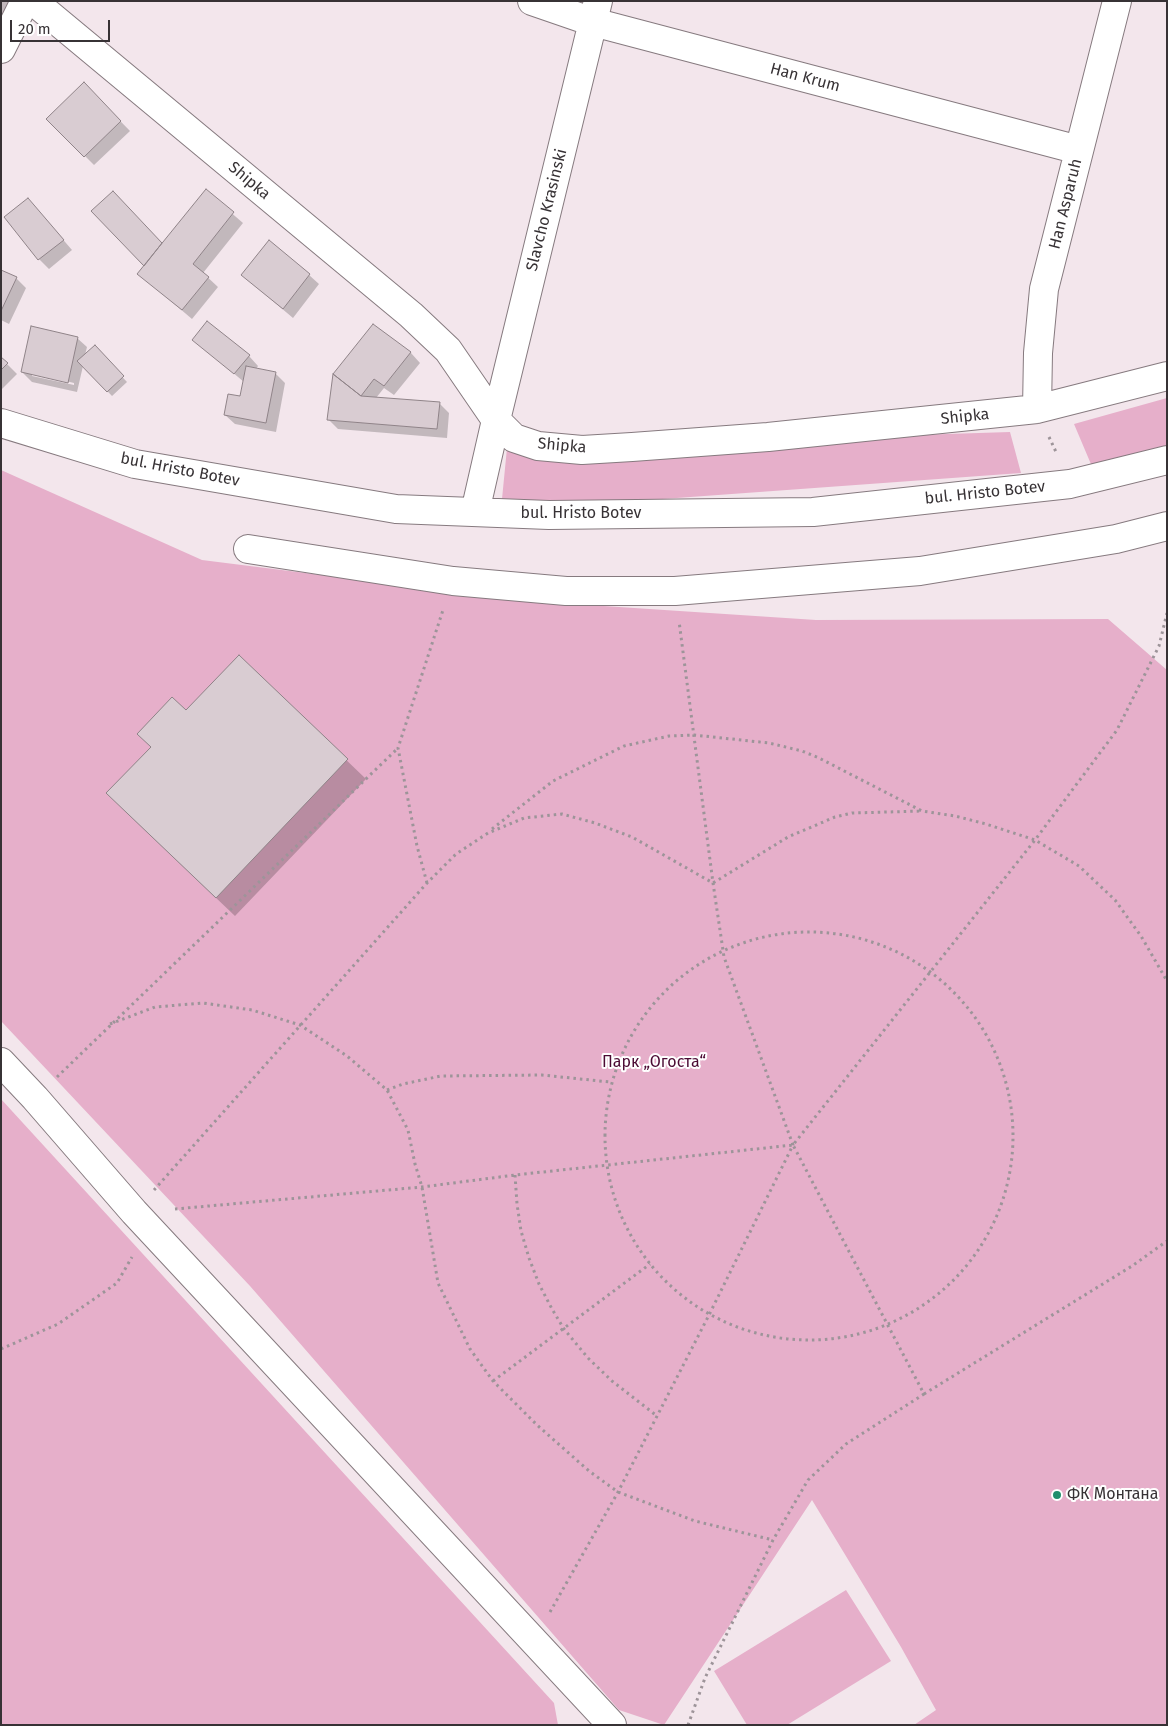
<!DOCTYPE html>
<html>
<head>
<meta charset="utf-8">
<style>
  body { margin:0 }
  #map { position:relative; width:1168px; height:1726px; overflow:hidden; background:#f3e6ec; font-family:"Fira Sans",sans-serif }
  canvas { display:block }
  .frame { position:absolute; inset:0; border:2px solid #373235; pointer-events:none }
  .scale { position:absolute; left:10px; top:20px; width:100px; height:22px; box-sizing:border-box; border:2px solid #373235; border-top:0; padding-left:6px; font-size:15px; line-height:18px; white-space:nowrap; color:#373235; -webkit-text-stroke:4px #fff; paint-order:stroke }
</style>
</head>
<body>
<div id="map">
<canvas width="1168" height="1726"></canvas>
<div class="frame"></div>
<div class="scale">20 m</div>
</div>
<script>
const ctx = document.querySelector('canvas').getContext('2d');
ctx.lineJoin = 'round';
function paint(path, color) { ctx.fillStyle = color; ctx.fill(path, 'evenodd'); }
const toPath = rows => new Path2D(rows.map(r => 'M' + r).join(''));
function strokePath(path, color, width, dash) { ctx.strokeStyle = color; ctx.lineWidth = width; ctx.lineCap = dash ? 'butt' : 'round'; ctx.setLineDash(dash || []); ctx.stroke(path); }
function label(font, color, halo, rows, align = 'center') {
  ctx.font = font + ' "Fira Sans",sans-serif'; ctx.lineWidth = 4; ctx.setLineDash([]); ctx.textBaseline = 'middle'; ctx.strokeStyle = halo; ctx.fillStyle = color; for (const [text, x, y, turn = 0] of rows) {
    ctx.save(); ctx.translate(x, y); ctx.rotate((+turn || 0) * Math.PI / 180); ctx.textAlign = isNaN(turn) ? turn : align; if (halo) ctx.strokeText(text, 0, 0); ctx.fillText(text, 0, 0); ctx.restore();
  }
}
paint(toPath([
  [1167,398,1167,453,1096,476,1074,424],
  [1010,432,1021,473,594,504,502,499,507,448],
  [1,470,202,560,528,601,816,620,1108,619,1167,670,1167,1725,914,1725,936,1710,901,1647,812,1500,664,1725,619,1710,250,1286,1,1021],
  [1,1099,554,1703,558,1725,1,1725],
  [846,1590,891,1661,787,1725,747,1725,714,1671]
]), '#e6afca');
paint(toPath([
  [1,1,22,1,1,22],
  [84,84,130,131,94,165,48,119],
  [206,191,243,223,203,273,218,287,192,319,139,274,146,266,122,203,163,245],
  [28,199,72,250,49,269,39,259,5,217],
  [1,271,16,278,26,288,9,324,1,320],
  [242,275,309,275,319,284,293,318],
  [374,326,411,353,420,363,394,395,384,388,376,398,439,403,449,413,447,438,338,429,329,420],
  [77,338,87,347,85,355,94,347,127,382,112,396,83,366,77,392,32,382,22,372],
  [32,373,74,383,74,385,32,376],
  [194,340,249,356,258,366,256,369,275,373,285,383,276,432,235,424,225,415,241,398,244,382],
  [1,358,17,374,1,390],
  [239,657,366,779,235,916,126,812,186,712]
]), '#0003');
const building = toPath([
  [84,82,121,121,84,157,46,119,84,82],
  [206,189,234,212,193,264,209,277,182,310,137,274,206,189],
  [113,191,162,243,144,266,91,211,113,191],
  [28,198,64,240,38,260,4,217,28,198],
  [269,240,310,274,283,309,241,275,269,240],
  [1,270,17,277,1,311,1,270],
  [207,321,250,355,234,374,192,340,207,321],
  [373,324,411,352,384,386,374,379,361,396,333,374,373,324],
  [31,326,78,337,68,383,21,372,31,326],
  [95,345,124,376,107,392,77,361,95,345],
  [1,357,8,363,1,370,1,357],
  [246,366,276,372,266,423,224,415,228,394,240,396,246,366],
  [333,374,361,396,440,402,437,429,327,420,333,374],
  [239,655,348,759,216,898,106,793,151,747,137,734,172,697,186,710,239,655]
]);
paint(building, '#d9ccd2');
strokePath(building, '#8f8388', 1);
const minor = toPath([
  [33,1,411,315,448,350,496,420,514,438,538,446,582,450,632,447,768,437,1037,409,1167,376],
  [532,1,593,22,1079,150],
  [1,49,25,1],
  [1037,409,1038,353,1044,289,1117,1],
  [1,423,135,464,396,509,549,515,813,512,1070,484,1167,460],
  [475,512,496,420,598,1],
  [248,549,453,581,566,591,675,591,920,571,1116,539,1167,526],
  [1,1062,35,1098,134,1212,612,1725]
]);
strokePath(minor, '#867a7f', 30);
strokePath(toPath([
  [1049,437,1057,454],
  [492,829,553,781,624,746,669,736,694,735,769,743,802,751,819,758,922,811,955,816,986,824,1035,840,1079,866,1115,900,1141,936,1167,981],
  [427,883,417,846,398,748,443,610],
  '605 1136a204 204 0 1 1 408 0a204 204 0 1 1-408 0Z',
  [110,1024,155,1007,203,1003,252,1010,300,1025,347,1056,387,1090,408,1130,415,1164,422,1187,438,1283,470,1349,493,1381,537,1425,589,1471,618,1492,695,1521,773,1540],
  [57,1077,398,748],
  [387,1090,403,1084,441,1076,542,1075,610,1082],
  [515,1175,517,1204,521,1231,529,1258,539,1284,552,1309,564,1329,588,1358,612,1381,657,1416],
  [154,1190,427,883,456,854,488,833,524,818,562,814,595,823,632,837,713,883,788,837,835,817,852,813,922,811],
  [175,1209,422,1187,515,1175,793,1145],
  [1,1349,58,1324,117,1283,132,1257],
  [493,1381,650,1264],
  [924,1394,1132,1266,1167,1241],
  [550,1612,618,1492,709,1315,793,1145,724,957,713,883,679,621],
  [688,1725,705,1678,773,1540,808,1480,846,1444,924,1394,793,1145,1035,840,1117,730,1159,646,1167,613]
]), '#9d9499', 3, [2.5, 4]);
strokePath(minor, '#fff', 28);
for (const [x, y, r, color] of [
  [1057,1495,5,"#208e6d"]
]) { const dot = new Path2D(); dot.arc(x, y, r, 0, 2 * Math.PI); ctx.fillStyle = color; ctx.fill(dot); strokePath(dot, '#fff', 2); }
label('16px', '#373235', '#fff', [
  ["Han Krum",805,78,15],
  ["Shipka",249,181,40],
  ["Han Asparuh",1066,204,-76],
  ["Slavcho Krasinski",547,210,-76],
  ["Shipka",965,417,-6],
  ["Shipka",562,446,5],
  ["bul. Hristo Botev",180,470,11],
  ["bul. Hristo Botev",985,493,-6],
  ["bul. Hristo Botev",581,514]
]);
label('16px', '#4b0a33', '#fff', [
  ["Парк „Огоста“",654,1063]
]);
label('16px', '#373235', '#fff', [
  ["ФК Монтана",1067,1495]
], 'left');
</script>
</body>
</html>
